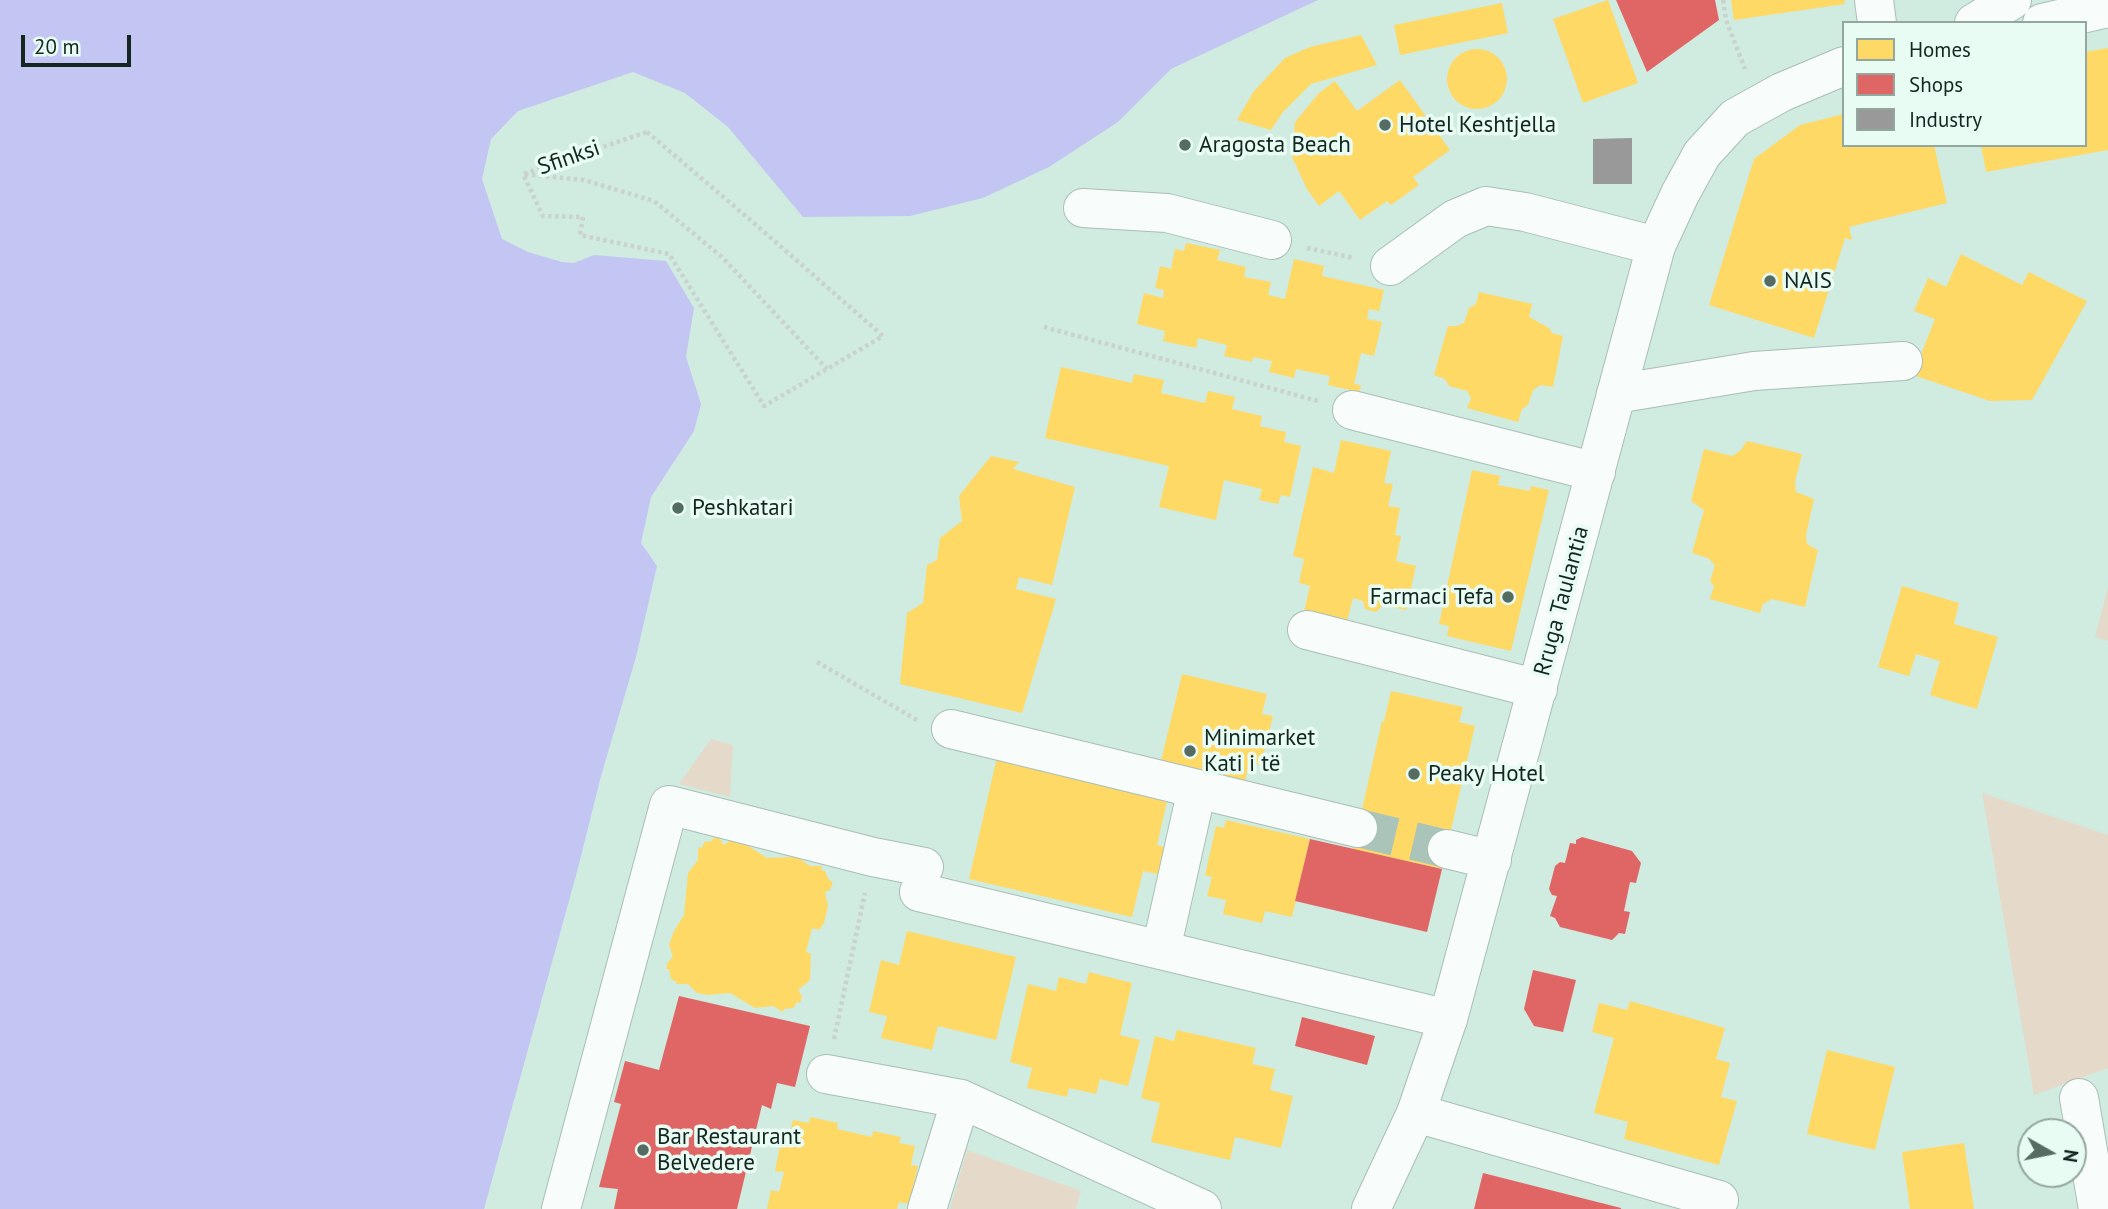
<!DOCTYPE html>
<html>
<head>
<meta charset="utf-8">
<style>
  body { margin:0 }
  #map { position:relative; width:2108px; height:1209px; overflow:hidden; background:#d0ebe0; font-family:"PT Sans",sans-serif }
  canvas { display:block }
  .legend { position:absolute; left:1842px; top:21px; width:245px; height:126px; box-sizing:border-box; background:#e8fcf4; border:2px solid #93a79f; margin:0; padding:9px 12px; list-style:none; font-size:21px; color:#132720 }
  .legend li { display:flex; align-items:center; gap:14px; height:35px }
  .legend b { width:35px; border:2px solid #93a79f }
  .north { position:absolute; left:2017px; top:1118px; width:70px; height:70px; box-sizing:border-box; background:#e8fcf4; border:2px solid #93a79f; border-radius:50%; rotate:99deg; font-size:19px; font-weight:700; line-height:28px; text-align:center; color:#132720 }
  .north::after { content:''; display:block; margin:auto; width:24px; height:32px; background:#556c63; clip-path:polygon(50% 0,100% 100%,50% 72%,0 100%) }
  .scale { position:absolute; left:21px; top:35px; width:110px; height:32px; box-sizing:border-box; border:4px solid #132720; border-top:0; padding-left:9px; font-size:21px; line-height:24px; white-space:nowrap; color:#132720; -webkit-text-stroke:5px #e8fcf4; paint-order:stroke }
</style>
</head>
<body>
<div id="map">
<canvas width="2108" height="1209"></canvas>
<ul class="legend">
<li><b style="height:19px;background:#ffd966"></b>Homes</li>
<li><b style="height:19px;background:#e06666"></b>Shops</li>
<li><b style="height:19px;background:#999"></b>Industry</li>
</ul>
<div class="north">N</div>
<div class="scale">20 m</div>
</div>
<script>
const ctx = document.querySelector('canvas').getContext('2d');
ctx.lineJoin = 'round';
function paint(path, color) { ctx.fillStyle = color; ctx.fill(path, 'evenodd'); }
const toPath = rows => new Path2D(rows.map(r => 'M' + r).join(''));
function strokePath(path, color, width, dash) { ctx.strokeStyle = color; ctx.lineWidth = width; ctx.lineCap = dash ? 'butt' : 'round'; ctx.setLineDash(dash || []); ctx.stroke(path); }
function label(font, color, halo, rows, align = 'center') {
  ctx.font = font + ' "PT Sans",sans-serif'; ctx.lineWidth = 7; ctx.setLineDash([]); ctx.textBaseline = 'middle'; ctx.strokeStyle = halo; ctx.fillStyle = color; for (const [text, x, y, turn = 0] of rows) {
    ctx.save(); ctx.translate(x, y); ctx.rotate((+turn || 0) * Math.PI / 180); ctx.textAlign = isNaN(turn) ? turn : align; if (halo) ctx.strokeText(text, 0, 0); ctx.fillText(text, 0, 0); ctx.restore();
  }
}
paint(toPath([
  [2108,588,2108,641,2095,637],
  [711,739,733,745,730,797,679,784],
  [1982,793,2108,835,2108,1068,2034,1095],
  [967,1150,1081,1191,1076,1209,950,1209]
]), '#e5dac9');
paint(toPath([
  [0,0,1318,0,1171,69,1118,122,1049,167,983,198,910,216,803,217,728,127,685,93,633,72,518,111,491,139,482,179,502,239,528,252,562,262,574,263,594,255,666,261,694,308,686,357,701,404,694,431,651,497,641,543,657,566,636,657,601,776,578,868,484,1209,0,1209]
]), '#c3c6f2');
paint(toPath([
  [1608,0,1638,83,1583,103,1553,19],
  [1731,0,1844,0,1845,4,1734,20],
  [1502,3,1508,33,1400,55,1394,25],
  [1361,35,1377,65,1311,84,1283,112,1271,130,1237,120,1254,91,1285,58,1310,47],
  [2108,48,2108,150,1986,172,1981,145,2085,145,2085,52],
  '1447 79a30 30 0 1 1 60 0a30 30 0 1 1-60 0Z',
  [1400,80,1450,150,1413,177,1419,185,1391,205,1387,201,1360,220,1339,191,1319,206,1307,189,1292,157,1295,122,1319,93,1335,81,1357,111],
  [1844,114,1844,145,1934,145,1947,203,1849,227,1852,240,1845,238,1814,338,1709,305,1754,159,1800,125],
  [1186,243,1220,250,1217,260,1246,267,1244,277,1271,282,1268,295,1285,299,1294,259,1324,266,1322,276,1384,290,1379,311,1369,309,1367,319,1382,322,1374,356,1361,353,1354,384,1361,385,1359,392,1328,385,1330,376,1296,369,1294,378,1269,372,1272,361,1253,357,1252,362,1224,356,1227,345,1198,338,1196,348,1163,341,1165,331,1137,324,1144,293,1163,298,1164,290,1155,288,1160,266,1171,269,1175,249,1184,251],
  [1961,254,2022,285,2029,272,2087,301,2032,400,1990,401,1913,375,1935,319,1914,311,1928,278,1946,287],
  [1479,292,1532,304,1529,317,1549,328,1552,333,1563,336,1553,387,1541,385,1533,390,1528,405,1522,409,1518,422,1467,408,1471,398,1467,391,1449,386,1445,379,1434,375,1448,326,1457,326,1464,323,1469,308,1476,304],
  [1061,367,1132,383,1134,374,1164,380,1161,393,1205,403,1208,391,1235,397,1232,409,1262,416,1260,426,1286,432,1284,442,1301,446,1290,497,1281,495,1278,504,1259,500,1262,489,1224,480,1216,520,1159,507,1169,466,1045,438],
  [1341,440,1391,451,1384,483,1393,484,1388,506,1400,508,1395,535,1401,536,1396,561,1416,566,1406,610,1383,605,1376,612,1365,609,1363,601,1353,598,1346,625,1303,616,1310,586,1299,583,1304,559,1293,556,1313,467,1334,473],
  [1747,441,1802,454,1795,482,1796,492,1814,499,1806,535,1807,544,1818,550,1805,607,1772,599,1763,604,1760,613,1710,599,1714,586,1710,581,1715,565,1708,558,1692,553,1704,510,1691,501,1704,449,1732,456,1740,451],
  [991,456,1019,462,1013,469,1075,487,1052,585,1019,577,1016,589,1056,599,1022,713,900,684,907,613,923,603,927,565,937,560,940,538,962,521,959,496],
  [1472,470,1500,476,1498,485,1530,491,1531,486,1549,490,1511,651,1447,636,1449,626,1439,624],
  [1902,586,1959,603,1954,624,1998,637,1977,709,1930,695,1940,661,1916,654,1909,676,1878,667],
  [1182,674,1267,694,1262,714,1273,716,1261,765,1249,762,1245,781,1161,761],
  [1391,691,1463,707,1459,722,1475,726,1442,869,1353,849,1382,721,1384,722],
  [997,757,1168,797,1157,845,1164,847,1158,874,1143,871,1132,917,969,879],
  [1226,820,1310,839,1292,917,1265,911,1262,923,1223,914,1226,900,1207,896,1212,877,1205,875,1216,826,1224,828],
  [714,837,720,839,724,845,731,840,742,842,767,858,797,857,810,866,822,866,821,870,825,871,829,880,833,882,830,890,825,892,828,906,824,923,819,930,812,928,806,952,811,954,810,980,798,990,802,996,800,1003,797,1002,793,1008,784,1009,783,1012,773,1006,755,1008,730,993,708,995,697,993,688,984,676,984,677,982,671,979,669,969,666,969,668,962,673,957,669,945,674,931,684,915,688,873,698,860,698,847,702,848,704,842,712,841],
  [907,931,1016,957,996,1040,938,1026,932,1050,881,1038,887,1016,869,1012,881,960,899,965],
  [1089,972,1132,983,1120,1035,1140,1040,1128,1086,1100,1079,1096,1094,1069,1088,1067,1097,1027,1088,1032,1068,1010,1062,1028,984,1056,991,1059,977,1086,984],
  [1630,1001,1725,1028,1716,1059,1730,1063,1721,1097,1737,1101,1719,1165,1624,1139,1628,1122,1594,1113,1614,1038,1592,1032,1599,1003,1627,1010],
  [1177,1030,1256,1048,1252,1064,1275,1069,1270,1090,1293,1096,1281,1148,1235,1137,1230,1160,1151,1142,1160,1103,1141,1098,1155,1036,1174,1041],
  [1827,1050,1895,1067,1875,1150,1807,1134],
  [810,1117,838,1123,837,1129,872,1137,873,1131,901,1137,899,1143,915,1146,911,1165,918,1166,909,1204,899,1202,897,1209,767,1209,771,1190,779,1192,784,1172,775,1171,782,1136,789,1138,793,1120,809,1123],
  [1964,1143,1974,1209,1910,1209,1902,1152]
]), '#ffd966');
paint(toPath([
  [1616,0,1715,0,1719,20,1647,72],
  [1582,837,1632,851,1641,863,1636,883,1630,882,1624,911,1630,912,1625,934,1619,933,1612,940,1560,927,1555,918,1550,916,1557,896,1552,895,1549,889,1555,866,1560,862,1565,863,1570,843,1576,844,1576,840],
  [1310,839,1442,869,1427,932,1295,901],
  [1533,970,1576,980,1563,1032,1534,1026,1524,1009],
  [679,996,810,1026,795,1087,777,1083,771,1109,762,1105,737,1209,614,1209,618,1189,599,1187,621,1104,614,1102,625,1061,659,1070],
  [1302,1017,1375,1036,1367,1065,1295,1046],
  [1483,1173,1621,1208,1621,1209,1474,1209]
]), '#e06666');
paint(toPath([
  [1632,138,1632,184,1593,184,1593,139]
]), '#999');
strokePath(toPath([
  [1358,828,1447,849]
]), '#aac4ba', 38, [38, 19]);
const minor = toPath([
  [1874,0,1877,23],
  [1083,208,1167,213,1272,240],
  [1390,266,1455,219,1486,206,1525,212,1656,246],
  [1616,394,1754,371,1903,361],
  [1352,410,1596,472],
  [1307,630,1538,689],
  [951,729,1358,828],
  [1447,849,1492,860],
  [919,892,1448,1019],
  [1161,950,1197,789],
  [826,1074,961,1099,1202,1209],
  [2079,1098,2098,1209],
  [1416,1113,1719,1200],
  [561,1209,669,805,873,857,924,867],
  [927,1209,961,1099]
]);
const major = toPath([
  [1974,23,2012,0],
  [2042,23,2108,8],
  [1371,1209,1416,1113,1448,1019,1656,246,1680,194,1702,154,1735,118,1782,92,1844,66]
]);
strokePath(minor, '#a9beb6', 40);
strokePath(major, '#a9beb6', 40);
strokePath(toPath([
  [1723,0,1726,20,1745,69],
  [647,132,755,224,883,336,764,406,669,254,580,235,583,217,543,216,523,174,647,132],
  [525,174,584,180,654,201,722,257,827,369],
  [1307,248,1354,258],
  [1044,327,1318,401],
  [817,662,917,720],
  [834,1039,865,893]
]), '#cad2cf', 4.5, [3.5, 3.5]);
strokePath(minor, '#f8fcfa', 38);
strokePath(major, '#f8fcfa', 38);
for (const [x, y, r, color] of [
  [1385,125,7,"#556c63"],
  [1185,145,7,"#556c63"],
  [1770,281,7,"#556c63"],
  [678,508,7,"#556c63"],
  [1508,597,7,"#556c63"],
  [1190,751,7,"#556c63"],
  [1414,774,7,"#556c63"],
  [643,1150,7,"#556c63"]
]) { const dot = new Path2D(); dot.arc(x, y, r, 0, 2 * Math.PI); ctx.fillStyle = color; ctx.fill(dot); strokePath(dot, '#e8fcf4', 2.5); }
label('23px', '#132720', '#e8fcf4', [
  ["Hotel Keshtjella",1399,125],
  ["Aragosta Beach",1199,145],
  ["NAIS",1784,281],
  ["Peshkatari",692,508],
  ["Farmaci Tefa",1494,597,"right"],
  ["Minimarket",1204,738],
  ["Kati i të",1204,764],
  ["Peaky Hotel",1428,774],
  ["Bar Restaurant",657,1137],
  ["Belvedere",657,1163]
], 'left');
label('23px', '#132720', '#e8fcf4', [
  ["Sfinksi",569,158,-19],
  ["Rruga Taulantia",1562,601,-75]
]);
</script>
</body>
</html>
